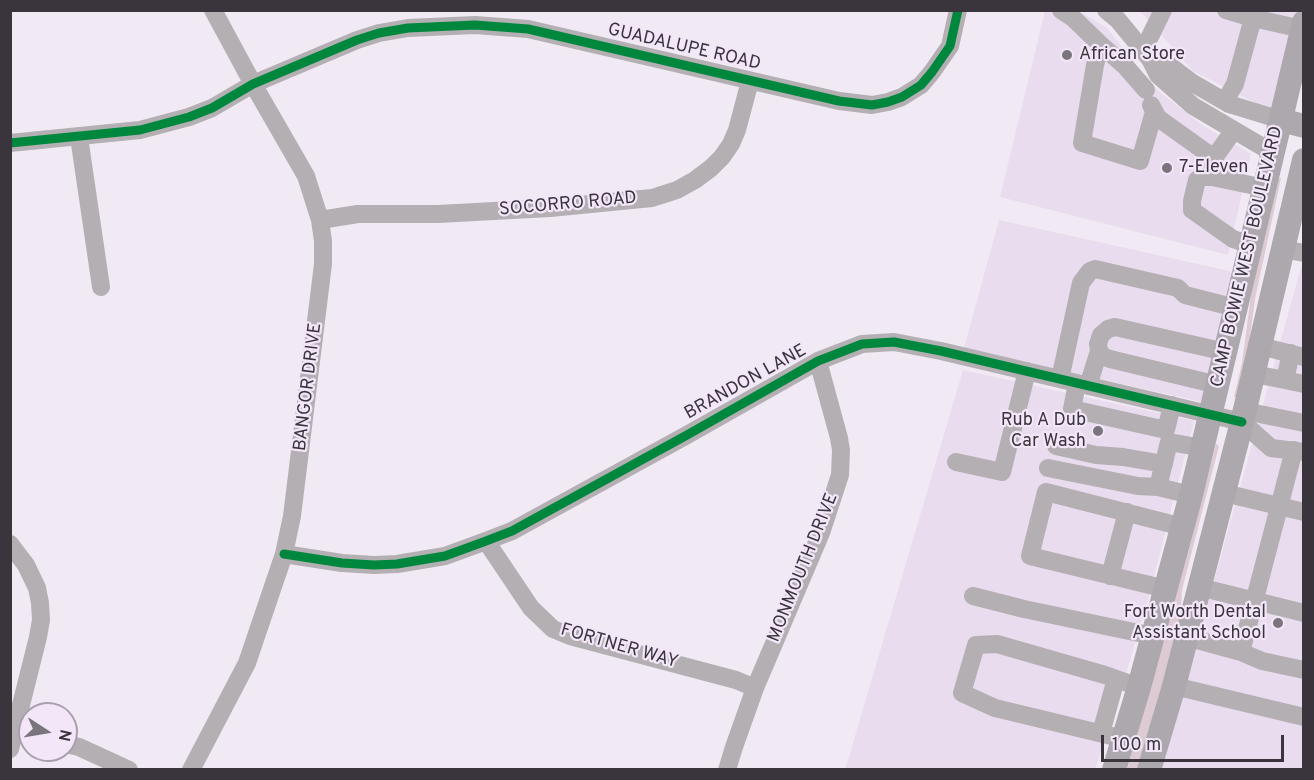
<!DOCTYPE html>
<html>
<head>
<meta charset="utf-8">
<style>
  body { margin:0 }
  #map { position:relative; width:1314px; height:780px; overflow:hidden; background:#f1eaf4; font-family:Overpass,sans-serif }
  canvas { display:block }
  .frame { position:absolute; inset:0; border:12px solid #3a353c; pointer-events:none }
  .north { position:absolute; left:18px; top:702px; width:60px; height:60px; box-sizing:border-box; background:#f3e6f8; border:2px solid #a99fad; border-radius:50%; rotate:102deg; font-size:16px; font-weight:700; line-height:24px; text-align:center; color:#3a353c }
  .north::after { content:''; display:block; margin:auto; width:21px; height:27px; background:#7a747c; clip-path:polygon(50% 0,100% 100%,50% 72%,0 100%) }
  .scale { position:absolute; left:1101px; top:735px; width:183px; height:27px; box-sizing:border-box; border:3px solid #3a353c; border-top:0; padding-left:8px; font-size:18px; line-height:21px; white-space:nowrap; color:#3a353c; -webkit-text-stroke:4px #f3e6f8; paint-order:stroke }
</style>
</head>
<body>
<div id="map">
<canvas width="1314" height="780"></canvas>
<div class="frame"></div>
<div class="north">N</div>
<div class="scale">100 m</div>
</div>
<script>
const ctx = document.querySelector('canvas').getContext('2d');
ctx.lineJoin = 'round';
function paint(path, color) { ctx.fillStyle = color; ctx.fill(path, 'evenodd'); }
const toPath = rows => new Path2D(rows.map(r => 'M' + r).join(''));
function strokePath(path, color, width, dash) { ctx.strokeStyle = color; ctx.lineWidth = width; ctx.lineCap = dash ? 'butt' : 'round'; ctx.setLineDash(dash || []); ctx.stroke(path); }
function label(font, color, halo, rows, align = 'center') {
  ctx.font = font + ' Overpass,sans-serif'; ctx.lineWidth = 4.5; ctx.setLineDash([]); ctx.textBaseline = 'middle'; ctx.strokeStyle = halo; ctx.fillStyle = color; for (const [text, x, y, turn = 0] of rows) {
    ctx.save(); ctx.translate(x, y); ctx.rotate((+turn || 0) * Math.PI / 180); ctx.textAlign = isNaN(turn) ? turn : align; if (halo) ctx.strokeText(text, 0, 0); ctx.fillText(text, 0, 0); ctx.restore();
  }
}
paint(toPath([
  [1045,11,1079,11,1107,28,1156,89,1202,125,1251,154,1228,255,1000,197],
  [1140,11,1301,11,1279,115,1193,71],
  [999,220,1234,272,1202,402,964,348],
  [1303,260,1303,769,1161,770,1256,430],
  [963,370,1194,421,1148,599,1118,701,1095,769,845,770]
]), '#e8dcee');
paint(toPath([
  [1278,178,1281,178,1255,299,1249,345,1238,397,1234,397,1242,363,1251,295],
  [1216,444,1219,446,1182,590,1180,624,1137,769,1127,770,1189,548]
]), '#ddcad2');
strokePath(toPath([
  [1061,10,1073,18,1101,45],
  [1106,10,1118,20,1150,59,1158,75,1193,106,1273,153],
  [1226,10,1253,18],
  [1143,51,1163,10],
  [1150,59,1170,66,1191,82,1229,104,1281,120],
  [1146,90,1125,66,1101,45,1095,65,1082,143,1140,161,1154,112],
  [1225,101,1235,84,1253,18,1302,29],
  [1151,105,1158,118,1214,158,1234,130],
  [79,137,101,287],
  [10,143,140,130,189,117,212,108,253,84,357,40,379,33,408,28,475,25,528,29,839,101,872,105,888,102,902,97,921,85,932,72,950,46,958,10],
  [1213,166,1212,177,1265,188],
  [1212,177,1201,177,1197,180,1192,201,1192,210,1233,239,1251,245],
  [320,220,358,214,438,214,550,208,652,198,677,190,695,180,711,168,722,157,731,144,737,130,750,81],
  [1283,249,1304,253],
  [1260,346,1304,357],
  [1254,374,1285,380,1291,353],
  [1060,379,1081,283,1090,271,1095,269,1178,288,1185,295,1236,308],
  [1285,380,1304,384],
  [1077,383,1072,409,1166,430,1172,405],
  [1218,385,1110,359,1104,357,1099,351,1098,344,1101,335,1108,329,1115,327,1226,352],
  [1088,386,1099,351],
  [1245,411,1304,423],
  [1056,446,1096,455,1123,457,1164,464],
  [956,462,1002,472,1027,371],
  [1048,468,1138,486,1158,487],
  [1224,493,1304,512],
  [1191,495,1158,487,1169,442,1203,448],
  [486,541,531,608,553,629,570,636,736,680,755,688],
  [10,544,26,565,37,588,40,603,41,620,38,637,10,749],
  [284,554,342,563,374,565,397,564,445,556,486,541,512,531,687,435,818,361,862,344,894,342,941,351,1242,422,1271,448,1304,452],
  [1110,576,1127,512],
  [1199,587,1304,613],
  [1166,589,1030,556,1046,492,1183,527],
  [973,596,1024,609,1153,636],
  [1186,637,1241,652,1262,661,1304,670],
  [1241,652,1294,450],
  [1174,686,1304,717],
  [1101,733,1116,679],
  [1124,739,995,708,962,693,976,645,997,644,1105,675,1139,687],
  [66,744,79,747,129,770],
  [191,770,247,663,284,554,292,516,323,264,323,241,320,220,306,176,253,84,213,10],
  [727,770,734,747,755,688,821,533,840,475,841,450,839,438,818,361]
]), '#b3afb3', 18);
strokePath(toPath([
  [1281,120,1304,126],
  [1114,770,1139,687,1191,495,1304,22],
  [1149,770,1174,686,1242,422,1304,160]
]), '#aca8ad', 24);
strokePath(toPath([
  [10,143,140,130,189,117,212,108,253,84,357,40,379,33,408,28,475,25,528,29,839,101,872,105,888,102,902,97,921,85,932,72,950,46,958,10],
  [284,554,342,563,374,565,397,564,445,556,486,541,512,531,687,435,818,361,862,344,894,342,941,351,1242,422]
]), '#00873e', 9);
for (const [x, y, r, color] of [
  [1067,55,6,"#7a747c"],
  [1167,168,6,"#7a747c"],
  [1098,431,6,"#7a747c"],
  [1278,623,6,"#7a747c"]
]) { const dot = new Path2D(); dot.arc(x, y, r, 0, 2 * Math.PI); ctx.fillStyle = color; ctx.fill(dot); strokePath(dot, '#f3e6f8', 2); }
label('18px', '#3a353c', '#f3e6f8', [
  ["GUADALUPE ROAD",684,48,13],
  ["SOCORRO ROAD",568,205,-5],
  ["CAMP BOWIE WEST BOULEVARD",1248,257,-77],
  ["BRANDON LANE",746,383,-29],
  ["BANGOR DRIVE",309,387,-83],
  ["MONMOUTH DRIVE",804,568,-68],
  ["FORTNER WAY",619,647,16]
]);
label('18px', '#3a353c', '#f3e6f8', [
  ["African Store",1079,55],
  ["7-Eleven",1179,168],
  ["Rub A Dub",1086,421,"right"],
  ["Car Wash",1086,442,"right"],
  ["Fort Worth Dental",1266,613,"right"],
  ["Assistant School",1266,634,"right"]
], 'left');
</script>
</body>
</html>
